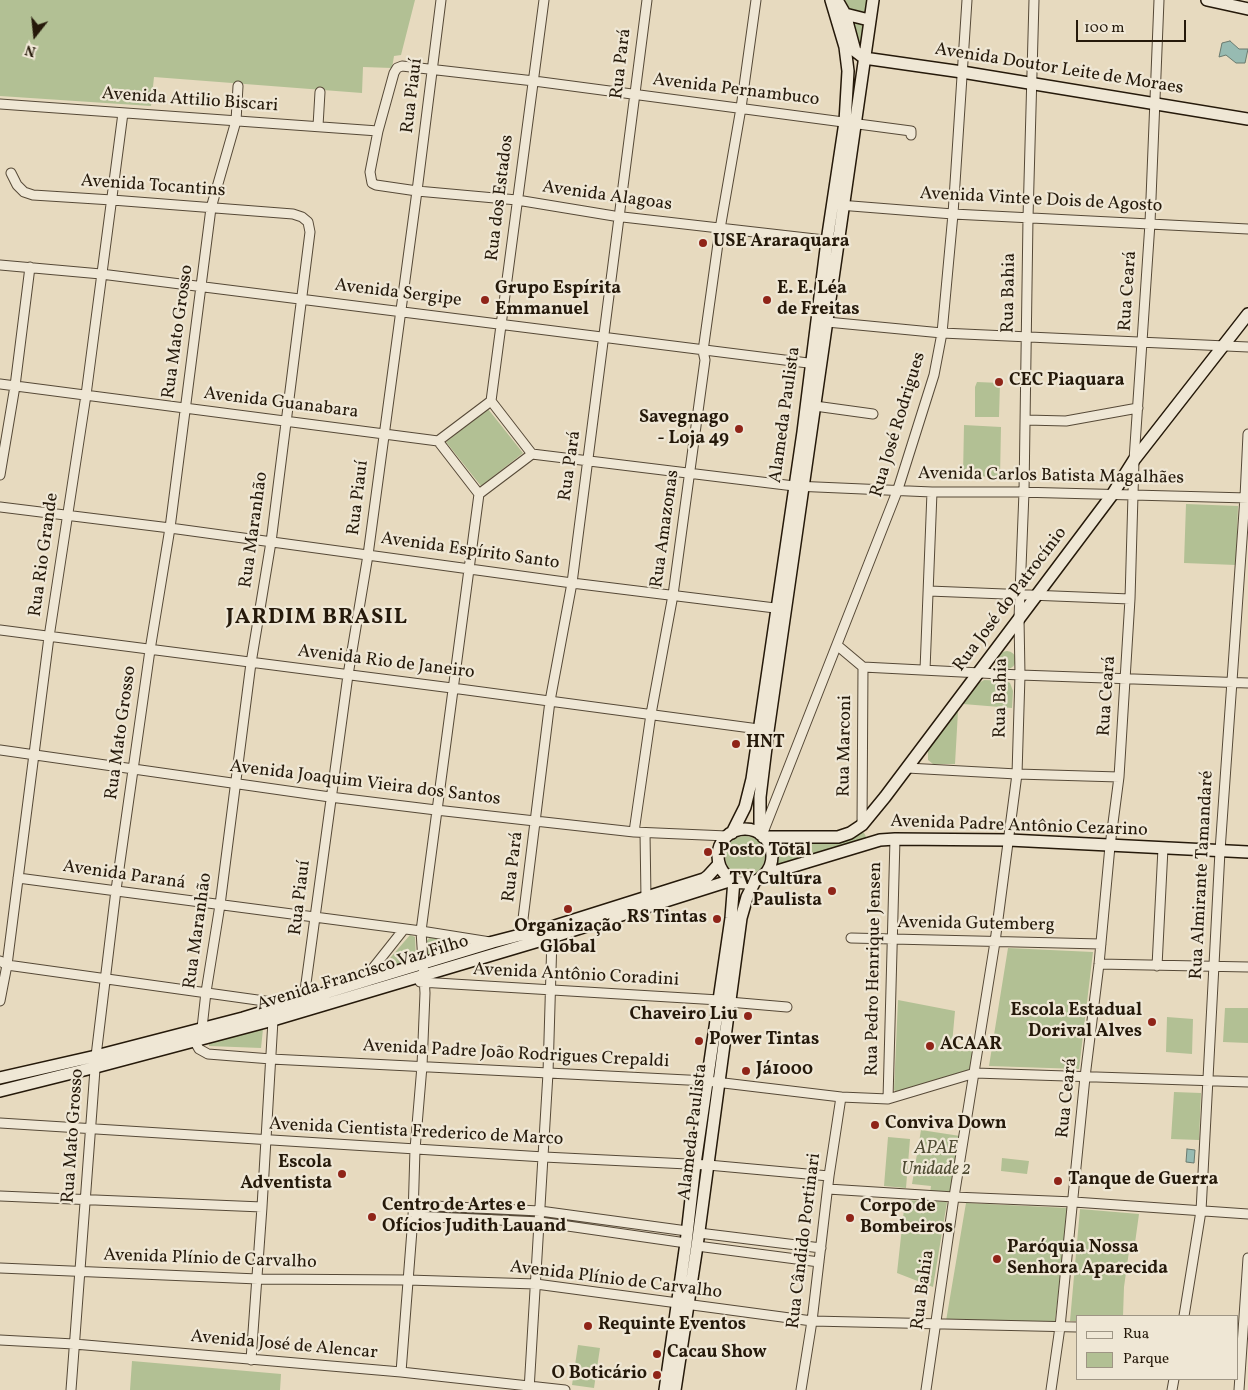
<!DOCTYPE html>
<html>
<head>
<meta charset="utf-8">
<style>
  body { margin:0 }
  #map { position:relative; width:1248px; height:1390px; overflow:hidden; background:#e7dabf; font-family:Vollkorn,serif }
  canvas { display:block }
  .legend { position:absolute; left:1076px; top:1315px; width:162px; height:65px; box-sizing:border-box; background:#efe7d5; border:1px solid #9e9584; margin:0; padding:6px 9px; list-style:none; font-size:15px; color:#25190a }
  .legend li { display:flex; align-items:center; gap:10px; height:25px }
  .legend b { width:25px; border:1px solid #9e9584 }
  .north { position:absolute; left:10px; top:10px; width:50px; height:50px; -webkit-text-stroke:4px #efe7d5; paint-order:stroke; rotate:196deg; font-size:14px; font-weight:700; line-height:20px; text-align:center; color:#25190a }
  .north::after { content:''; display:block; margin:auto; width:18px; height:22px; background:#25190a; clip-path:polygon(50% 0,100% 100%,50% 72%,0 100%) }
  .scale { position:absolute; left:1076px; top:20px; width:110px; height:22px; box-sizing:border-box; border:2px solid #25190a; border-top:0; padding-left:6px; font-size:15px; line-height:18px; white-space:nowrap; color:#25190a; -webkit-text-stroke:4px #efe7d5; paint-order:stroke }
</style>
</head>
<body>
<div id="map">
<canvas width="1248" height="1390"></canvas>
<ul class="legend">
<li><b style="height:6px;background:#efe7d5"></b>Rua</li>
<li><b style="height:14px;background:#b2c094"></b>Parque</li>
</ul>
<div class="north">N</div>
<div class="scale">100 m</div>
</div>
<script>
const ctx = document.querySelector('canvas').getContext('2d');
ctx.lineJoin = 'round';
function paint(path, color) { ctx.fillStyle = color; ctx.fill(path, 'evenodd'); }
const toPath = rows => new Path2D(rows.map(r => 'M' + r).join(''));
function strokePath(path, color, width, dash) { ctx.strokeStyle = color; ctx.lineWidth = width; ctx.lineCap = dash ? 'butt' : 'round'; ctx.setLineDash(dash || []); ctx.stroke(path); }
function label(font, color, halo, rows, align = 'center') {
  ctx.font = font + ' Vollkorn,serif'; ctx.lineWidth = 4.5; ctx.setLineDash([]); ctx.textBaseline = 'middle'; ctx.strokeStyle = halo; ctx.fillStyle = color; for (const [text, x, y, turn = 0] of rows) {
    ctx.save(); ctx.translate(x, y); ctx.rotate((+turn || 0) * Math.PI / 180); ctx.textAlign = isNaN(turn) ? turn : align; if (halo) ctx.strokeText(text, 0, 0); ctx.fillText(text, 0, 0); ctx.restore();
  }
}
paint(toPath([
  [0,0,415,0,401,55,394,56,392,68,363,67,362,93,154,77,151,106,0,96],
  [845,0,869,0,866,13,862,15,851,11],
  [853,21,858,24,864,25,861,47],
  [977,382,1000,383,999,417,975,417,975,387],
  [488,409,523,453,481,486,446,442],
  [964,425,1001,427,1000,477,963,476],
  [1186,504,1238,506,1236,565,1184,563],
  '998 660a9 9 0 1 1 18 0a9 9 0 1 1-18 0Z',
  [984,680,1006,681,1010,683,1013,691,1012,708,963,704,979,683],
  [958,711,955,764,933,764,928,760,928,750],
  [860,831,864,833,868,840,775,867,777,852,772,839],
  '725 856a20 20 0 1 1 40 0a20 20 0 1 1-40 0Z',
  [410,935,415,937,416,959,378,972],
  [430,937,464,942,468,944,426,957,426,942],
  [1008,948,1093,952,1079,1069,989,1066],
  [898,1000,955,1011,952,1044,974,1049,972,1067,968,1071,897,1092,894,1090],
  [1225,1008,1248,1008,1248,1043,1223,1042],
  [1167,1017,1193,1019,1192,1054,1166,1052],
  [263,1029,261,1048,209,1046,209,1043],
  [1174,1092,1201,1093,1199,1140,1171,1139],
  [921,1130,960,1136,951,1193,930,1193,931,1186,912,1184],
  [888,1137,910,1139,906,1188,884,1186],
  [1002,1158,1029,1161,1027,1174,1001,1171],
  [905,1200,947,1202,933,1287,897,1273],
  [966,1203,1068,1208,1055,1321,946,1321],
  [1080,1209,1139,1214,1135,1243,1130,1244,1124,1287,1123,1316,1077,1316,1077,1321,1070,1321],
  [578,1345,600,1348,594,1388,572,1385],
  [132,1361,281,1374,280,1390,130,1390]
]), '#b2c094');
const water = toPath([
  [1230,41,1239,49,1248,49,1245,63,1236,63,1226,55,1219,57,1222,43,1230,41],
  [1187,1149,1195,1150,1194,1163,1186,1162,1187,1149]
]);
paint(water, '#97bbb2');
strokePath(water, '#697a6f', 1);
const street = toPath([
  [0,104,378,131],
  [318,126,320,92],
  [11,173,17,185,24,192,33,195,112,200,293,214,302,217,308,222,310,232,271,542,251,663,220,905,206,992,202,1028],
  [839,205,953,214,1248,229],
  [833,241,614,216,517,200,417,191,376,185,372,183,370,172,378,131,394,73,397,68,402,66,534,81,911,131,911,135],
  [0,265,101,274,816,364],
  [827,322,942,333,1248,347],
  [0,384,438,441,479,494],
  [491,401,544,0],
  [815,406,873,414],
  [1026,420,1066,421,1138,408],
  [438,441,491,401,532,454],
  [0,475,15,386,30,267],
  [479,494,532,454,794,486,932,492,1018,492,1248,498],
  [0,507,170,528,572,583,783,609],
  [929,591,1130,599],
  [0,630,452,688,766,730],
  [838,646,863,667,1020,675,1248,683],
  [925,670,932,492],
  [0,750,330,797,436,810,634,832,727,836],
  [907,768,1017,774,1119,777],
  [862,825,863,667],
  [634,832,651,714,673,595,705,360,703,351,720,229,741,108,756,0],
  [645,833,646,898],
  [762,835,898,489,934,375,942,333,953,214,967,0],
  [18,878,421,931,490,942],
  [521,935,550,701,572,583,647,0],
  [851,938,1101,944],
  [0,961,7,965,286,1004],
  [1099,964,1248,967],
  [1157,966,1163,848],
  [362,982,404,929],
  [420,982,719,1000],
  [304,998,348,675,368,555,417,191,441,0],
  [0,1001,7,965,49,637,86,395,123,113],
  [729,1002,787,1007],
  [195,1042,199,1049,208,1054,271,1059,707,1081,841,1097,888,1099,975,1073,1248,1082],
  [888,1099,895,839],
  [0,1123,544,1157,708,1165,829,1176],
  [828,1189,954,1197,1074,1202,1248,1214],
  [0,1196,262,1207],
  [413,1205,540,1211,687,1231],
  [413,1216,540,1222,686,1243],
  [699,1233,821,1248],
  [697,1246,819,1262],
  [0,1268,258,1279,408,1280,536,1284,812,1321,1077,1327],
  [1184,1316,1201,1211,1220,851,1245,497,1248,434],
  [0,1340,74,1344,401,1372,565,1390],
  [251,1360,262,1207,273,1020],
  [401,1372,413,1217,415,1149,422,1066,425,993,421,931,479,494],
  [71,1390,96,1056,116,890,150,650,170,528,211,208,236,121,238,86],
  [529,1390,548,1073,552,937],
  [801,1390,812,1321,829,1176,841,1097],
  [926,1390,954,1197,995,942,1017,774,1020,675,1019,618,1024,492,1028,218,1034,0],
  [1051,1390,1060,1327,1085,1077,1099,964,1110,846,1119,777,1130,599,1134,460,1150,223,1159,0],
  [1172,1390,1174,1379],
  [1239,1390,1248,1258]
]);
const secondary = toPath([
  [837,0,845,14,855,51,864,58,962,72,1248,119],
  [1207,0,1248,9],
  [845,14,869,20],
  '718 856a27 27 0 1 1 54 0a27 27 0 1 1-54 0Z',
  [732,833,745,807,752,779,803,432,827,241,845,122,848,71,845,47,831,0],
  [760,834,760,797,768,731,873,0],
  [763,837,838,837,850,833,862,825,885,797,1112,495,1134,460,1248,314],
  [764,875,880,840,895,839,1009,840,1248,852],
  [0,1078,96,1056,243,1018,493,942,555,926,704,879,708,876,719,864],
  [0,1091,96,1067,273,1020,552,937,732,880],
  [665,1390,686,1243,695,1164,731,918,734,880],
  [675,1390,697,1246,741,918,747,897,755,881]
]);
strokePath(street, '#564937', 11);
strokePath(secondary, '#25190a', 14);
strokePath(street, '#efe7d5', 9);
strokePath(secondary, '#efe7d5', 11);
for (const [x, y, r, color] of [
  [703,243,5,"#8f2418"],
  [485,300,5,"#8f2418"],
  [767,300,5,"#8f2418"],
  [999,382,5,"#8f2418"],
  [739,429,5,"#8f2418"],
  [736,744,5,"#8f2418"],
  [708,852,5,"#8f2418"],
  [832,891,5,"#8f2418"],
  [568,909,5,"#8f2418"],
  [717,919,5,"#8f2418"],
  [748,1016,5,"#8f2418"],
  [1152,1022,5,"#8f2418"],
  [699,1041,5,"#8f2418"],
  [930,1046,5,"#8f2418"],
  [746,1071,5,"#8f2418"],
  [875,1125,5,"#8f2418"],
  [342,1174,5,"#8f2418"],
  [1058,1181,5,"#8f2418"],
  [372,1217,5,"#8f2418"],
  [850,1218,5,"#8f2418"],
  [997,1259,5,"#8f2418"],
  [588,1326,5,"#8f2418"],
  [657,1354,5,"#8f2418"],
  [657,1375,5,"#8f2418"]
]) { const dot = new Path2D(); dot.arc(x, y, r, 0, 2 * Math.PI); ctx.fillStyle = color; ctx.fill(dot); strokePath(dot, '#efe7d5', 2); }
label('18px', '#25190a', '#efe7d5', [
  ["Rua Pará",622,64,-83],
  ["Avenida Doutor Leite de Moraes",1059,70,9],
  ["Avenida Pernambuco",736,91,7],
  ["Rua Piauí",413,96,-83],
  ["Avenida Attilio Biscari",190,101,4],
  ["Avenida Tocantins",153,187,4],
  ["Avenida Alagoas",607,197,8],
  ["Rua dos Estados",501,198,-83],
  ["Avenida Vinte e Dois de Agosto",1041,201,3],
  ["Rua Ceará",1129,291,-86],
  ["Rua Bahia",1010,293,-89],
  ["Avenida Sergipe",398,294,7],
  ["Rua Mato Grosso",179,332,-82],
  ["Avenida Guanabara",281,404,7],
  ["Alameda Paulista",786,415,-82],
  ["Rua José Rodrigues",899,425,-73],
  ["Rua Pará",571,466,-82],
  ["Avenida Carlos Batista Magalhães",1051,477,1],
  ["Rua Piauí",359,498,-83],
  ["Rua Amazonas",666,529,-82],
  ["Rua Maranhão",255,530,-82],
  ["Avenida Espírito Santo",470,552,8],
  ["Rua Rio Grande",45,555,-82],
  ["Rua José do Patrocínio",1011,600,-53],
  ["Avenida Rio de Janeiro",386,663,7],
  ["Rua Ceará",1108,696,-86],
  ["Rua Bahia",1002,698,-89],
  ["Rua Mato Grosso",122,733,-82],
  ["Rua Marconi",846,746,-89],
  ["Avenida Joaquim Vieira dos Santos",365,784,7],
  ["Avenida Padre Antônio Cezarino",1019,827,2],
  ["Rua Pará",514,867,-83],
  ["Rua Almirante Tamandaré",1203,875,-87],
  ["Avenida Paraná",124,876,8],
  ["Rua Piauí",301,898,-83],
  ["Avenida Gutemberg",976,925,1],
  ["Rua Maranhão",199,931,-82],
  ["Rua Pedro Henrique Jensen",875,969,-89],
  ["Avenida Francisco Vaz Filho",363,974,-17],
  ["Avenida Antônio Coradini",576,976,3],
  ["Avenida Padre João Rodrigues Crepaldi",516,1055,3],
  ["Rua Ceará",1068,1098,-84],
  ["Alameda Paulista",694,1132,-83],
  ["Avenida Cientista Frederico de Marco",416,1133,3],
  ["Rua Mato Grosso",74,1136,-86],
  ["Rua Cândido Portinari",805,1241,-83],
  ["Avenida Plínio de Carvalho",210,1260,2],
  ["Avenida Plínio de Carvalho",616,1281,7],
  ["Rua Bahia",924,1290,-82],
  ["Avenida José de Alencar",284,1346,5]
]);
label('bold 18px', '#25190a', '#efe7d5', [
  ["USE Araraquara",713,243],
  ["Grupo Espírita",495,290],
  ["Emmanuel",495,311],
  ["E. E. Léa",777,290],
  ["de Freitas",777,311],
  ["CEC Piaquara",1009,382],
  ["Savegnago",729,419,"right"],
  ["- Loja 49",729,440,"right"],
  ["HNT",746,744],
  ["Posto Total",718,852],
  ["TV Cultura",822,881,"right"],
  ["Paulista",822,902,"right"],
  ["RS Tintas",707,919,"right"],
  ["Organização",568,928,"center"],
  ["Global",568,949,"center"],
  ["Escola Estadual",1142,1012,"right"],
  ["Dorival Alves",1142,1033,"right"],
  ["Chaveiro Liu",738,1016,"right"],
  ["Power Tintas",709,1041],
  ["ACAAR",940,1046],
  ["Já1000",756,1071],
  ["Conviva Down",885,1125],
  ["Escola",332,1164,"right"],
  ["Adventista",332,1185,"right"],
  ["Tanque de Guerra",1068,1181],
  ["Centro de Artes e",382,1207],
  ["Ofícios Judith Lauand",382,1228],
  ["Corpo de",860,1208],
  ["Bombeiros",860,1229],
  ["Paróquia Nossa",1007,1249],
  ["Senhora Aparecida",1007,1270],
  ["Requinte Eventos",598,1326],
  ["Cacau Show",667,1354],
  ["O Boticário",647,1375,"right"]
], 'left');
label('italic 18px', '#4f4b33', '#efe7d5', [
  ["APAE",936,1150],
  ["Unidade 2",936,1171]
]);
ctx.letterSpacing = '1px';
label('bold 22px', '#25190a', '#efe7d5', [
  ["JARDIM BRASIL",317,619]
]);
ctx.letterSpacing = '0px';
</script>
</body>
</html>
